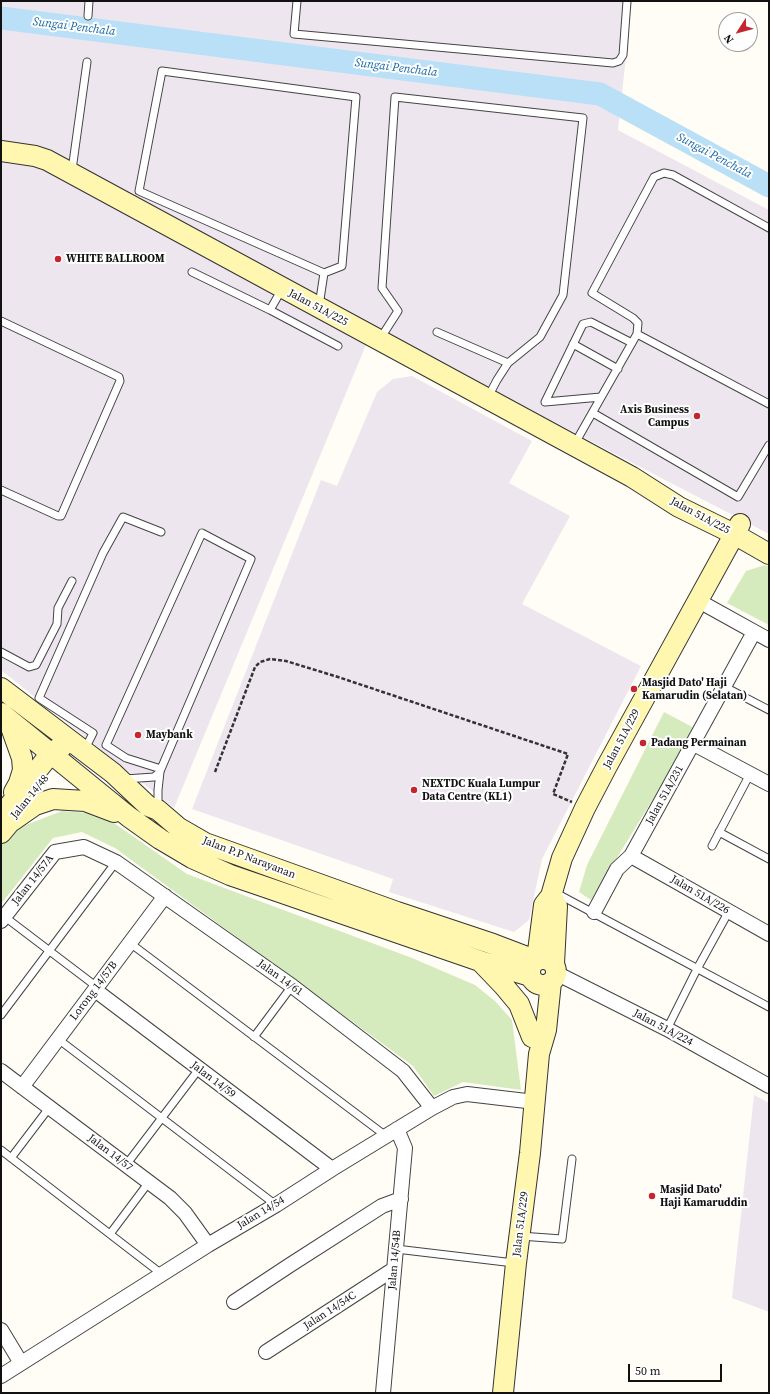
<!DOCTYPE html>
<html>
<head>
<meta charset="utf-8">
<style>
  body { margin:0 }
  #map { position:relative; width:770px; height:1394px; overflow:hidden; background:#fffdf5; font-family:"Source Serif 4",serif }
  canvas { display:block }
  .frame { position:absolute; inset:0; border:2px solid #111; pointer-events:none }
  .north { position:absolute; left:718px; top:12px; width:40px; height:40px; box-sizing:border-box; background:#fff; border:1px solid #a0a0a0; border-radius:50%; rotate:234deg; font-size:11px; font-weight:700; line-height:16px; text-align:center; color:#111 }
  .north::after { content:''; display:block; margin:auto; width:14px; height:18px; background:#c4262e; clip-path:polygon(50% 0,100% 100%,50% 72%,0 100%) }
  .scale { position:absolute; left:628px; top:1364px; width:94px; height:18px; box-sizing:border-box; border:2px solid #111; border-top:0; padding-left:5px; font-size:12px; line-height:14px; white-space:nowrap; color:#111; -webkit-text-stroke:3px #fff; paint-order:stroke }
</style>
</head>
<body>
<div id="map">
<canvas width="770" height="1394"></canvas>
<div class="frame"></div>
<div class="north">N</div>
<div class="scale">50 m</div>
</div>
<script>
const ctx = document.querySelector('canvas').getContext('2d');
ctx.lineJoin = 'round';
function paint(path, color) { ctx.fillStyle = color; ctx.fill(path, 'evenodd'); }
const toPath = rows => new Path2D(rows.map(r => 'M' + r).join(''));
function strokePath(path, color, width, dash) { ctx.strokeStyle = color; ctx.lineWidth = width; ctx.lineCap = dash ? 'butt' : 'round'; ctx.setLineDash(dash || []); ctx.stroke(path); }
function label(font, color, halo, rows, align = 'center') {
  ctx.font = font + ' "Source Serif 4",serif'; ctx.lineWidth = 4; ctx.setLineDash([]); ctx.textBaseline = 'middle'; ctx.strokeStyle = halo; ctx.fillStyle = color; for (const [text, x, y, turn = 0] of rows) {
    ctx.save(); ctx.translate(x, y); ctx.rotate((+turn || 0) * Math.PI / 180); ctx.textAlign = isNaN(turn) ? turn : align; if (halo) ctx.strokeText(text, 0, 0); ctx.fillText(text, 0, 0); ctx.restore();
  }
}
paint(toPath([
  [1,1,632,1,618,130,769,210,769,534,373,328,174,808,1,670],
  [412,376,532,441,509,483,570,516,522,604,641,666,542,859,529,920,514,932,389,892,393,879,192,809,321,480,337,486,377,392,393,379],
  [754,1095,769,1103,769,1312,732,1298]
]), '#eee6ef');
paint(toPath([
  [765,565,769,567,769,625,727,603,746,571],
  [664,712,696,729,591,900,579,892,587,865],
  [62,811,88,813,114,823,187,874,412,958,475,985,495,1001,512,1020,521,1090,463,1082,434,1096,413,1066,115,848,82,832,53,838,1,904,1,842,10,831]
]), '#d5ebbd');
strokePath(toPath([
  [1,18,600,94,769,186]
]), '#b9e0f7', 23);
const lane = toPath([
  [297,1,294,34,613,63,619,61,623,55,627,1],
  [88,16,89,1],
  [72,170,87,62],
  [192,272,270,310,338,346],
  [319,306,324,273,139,191,162,71,356,97,342,266,324,273],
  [270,310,282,289],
  [1,321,119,377,120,381,61,516,58,516,1,490],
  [437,332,508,363],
  [637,334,638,323,633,318,592,293,654,177,664,173,673,175,769,228],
  [380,339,398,311,382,288,395,97,583,118,563,295,540,337,508,363,497,380,488,397],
  [573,344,618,369],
  [601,397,545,402,583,324,591,322,632,343],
  [593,413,738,497,769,445],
  [574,445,637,334,769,404],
  [1,652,29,667,36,665,57,624,58,608,72,581],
  [725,687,769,710],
  [85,749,93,733,39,698,103,553,123,517,161,532],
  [160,772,161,769,251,559,202,533,106,745,126,758,161,769],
  [125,779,154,777,160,772,158,790,158,809],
  [719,832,769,859],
  [712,846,750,774],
  [554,892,769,1007],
  [5,917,97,987],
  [130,943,386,1136],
  [1,1015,116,862],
  [667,1029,697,969,729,911],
  [254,1037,292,986],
  [58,1039,276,1205],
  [1,1150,163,1275],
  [11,1158,49,1108],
  [126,1165,199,1069],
  [110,1234,149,1182],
  [520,1236,562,1239,572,1159],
  [396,1249,514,1263]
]);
const street = toPath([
  [697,600,769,640],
  [694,744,769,784],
  [631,856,769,934],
  [594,912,617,869,631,856,754,632],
  [1,921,55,852,84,847,116,862,292,986,403,1071,432,1108],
  [556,973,667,1029,769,1086],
  [95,990,332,1169],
  [1,1071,170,1198,185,1213,208,1245],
  [22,1087,165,896],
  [234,1302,290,1265,382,1206,401,1199],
  [1,1330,21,1363],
  [266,1352,394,1269],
  [1,1376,208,1245,276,1205,332,1169,432,1108,453,1097,467,1094,535,1102],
  [383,1393,405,1148,397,1129]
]);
const secondary = toPath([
  [1,151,35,156,47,160,632,477,679,507,734,534,769,554],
  [1,688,113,773,148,806,158,810,179,828,205,843,397,912,493,944,535,960],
  [1,713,129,817,160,839,192,858,230,875,271,889,480,961,530,976],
  [8,719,22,758,23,770,19,783,14,792],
  [1,816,51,753,57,749,61,748],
  [12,821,35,805,53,799,85,801,114,812],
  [1,833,21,809],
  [551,896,557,906,554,964],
  '530 972a13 13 0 1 1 26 0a13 13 0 1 1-26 0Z',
  [537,959,544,905,551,896,562,858,585,808,607,766,740,524],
  [481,962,504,986,519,1004,532,1037],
  [503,1393,516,1263,530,1153,539,1054,546,1030,551,982]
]);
strokePath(lane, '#444', 9);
strokePath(street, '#444', 16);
strokePath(secondary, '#333', 22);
strokePath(toPath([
  [215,772,255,667,260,662,270,659,286,661,338,677,568,754,553,794,572,802]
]), '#333', 2.5, [4, 2]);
strokePath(lane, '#fff', 7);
strokePath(street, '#fff', 14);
strokePath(secondary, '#fff6b0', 20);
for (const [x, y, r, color] of [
  [58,259,4,"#c4262e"],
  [697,416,4,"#c4262e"],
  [634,689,4,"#c4262e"],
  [138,735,4,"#c4262e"],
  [643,743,4,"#c4262e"],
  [414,790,4,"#c4262e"],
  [652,1196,4,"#c4262e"]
]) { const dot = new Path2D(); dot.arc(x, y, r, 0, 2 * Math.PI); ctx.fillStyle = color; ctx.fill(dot); strokePath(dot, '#fff', 1.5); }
label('bold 11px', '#111', '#fff', [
  ["WHITE BALLROOM",66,259],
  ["Axis Business",689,410,"right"],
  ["Campus",689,423,"right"],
  ["Masjid Dato' Haji",642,683],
  ["Kamarudin (Selatan)",642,696],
  ["Maybank",146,735],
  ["Padang Permainan",651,743],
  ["NEXTDC Kuala Lumpur",422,784],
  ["Data Centre (KL1)",422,797],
  ["Masjid Dato'",660,1190],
  ["Haji Kamaruddin",660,1203]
], 'left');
label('11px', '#111', '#fff', [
  ["Jalan 51A/225",318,308,28],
  ["Jalan 51A/225",700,516,28],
  ["Jalan 51A/229",622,739,-62],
  ["Jalan 51A/231",665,795,-61],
  ["Jalan 14/48",30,797,-51],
  ["Jalan P.P Narayanan",249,858,21],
  ["Jalan 14/57A",33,880,-52],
  ["Jalan 51A/226",700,895,30],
  ["Jalan 14/61",280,978,36],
  ["Lorong 14/57B",94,991,-53],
  ["Jalan 51A/224",663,1028,28],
  ["Jalan 14/59",213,1080,37],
  ["Jalan 14/57",110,1153,37],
  ["Jalan 14/54",261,1213,-31],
  ["Jalan 51A/229",521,1224,-83],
  ["Jalan 14/54B",395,1260,-85],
  ["Jalan 14/54C",330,1311,-33]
]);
label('italic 12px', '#1768a6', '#fff', [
  ["Sungai Penchala",74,27,7],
  ["Sungai Penchala",396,68,7],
  ["Sungai Penchala",714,156,28]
]);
</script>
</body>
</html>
